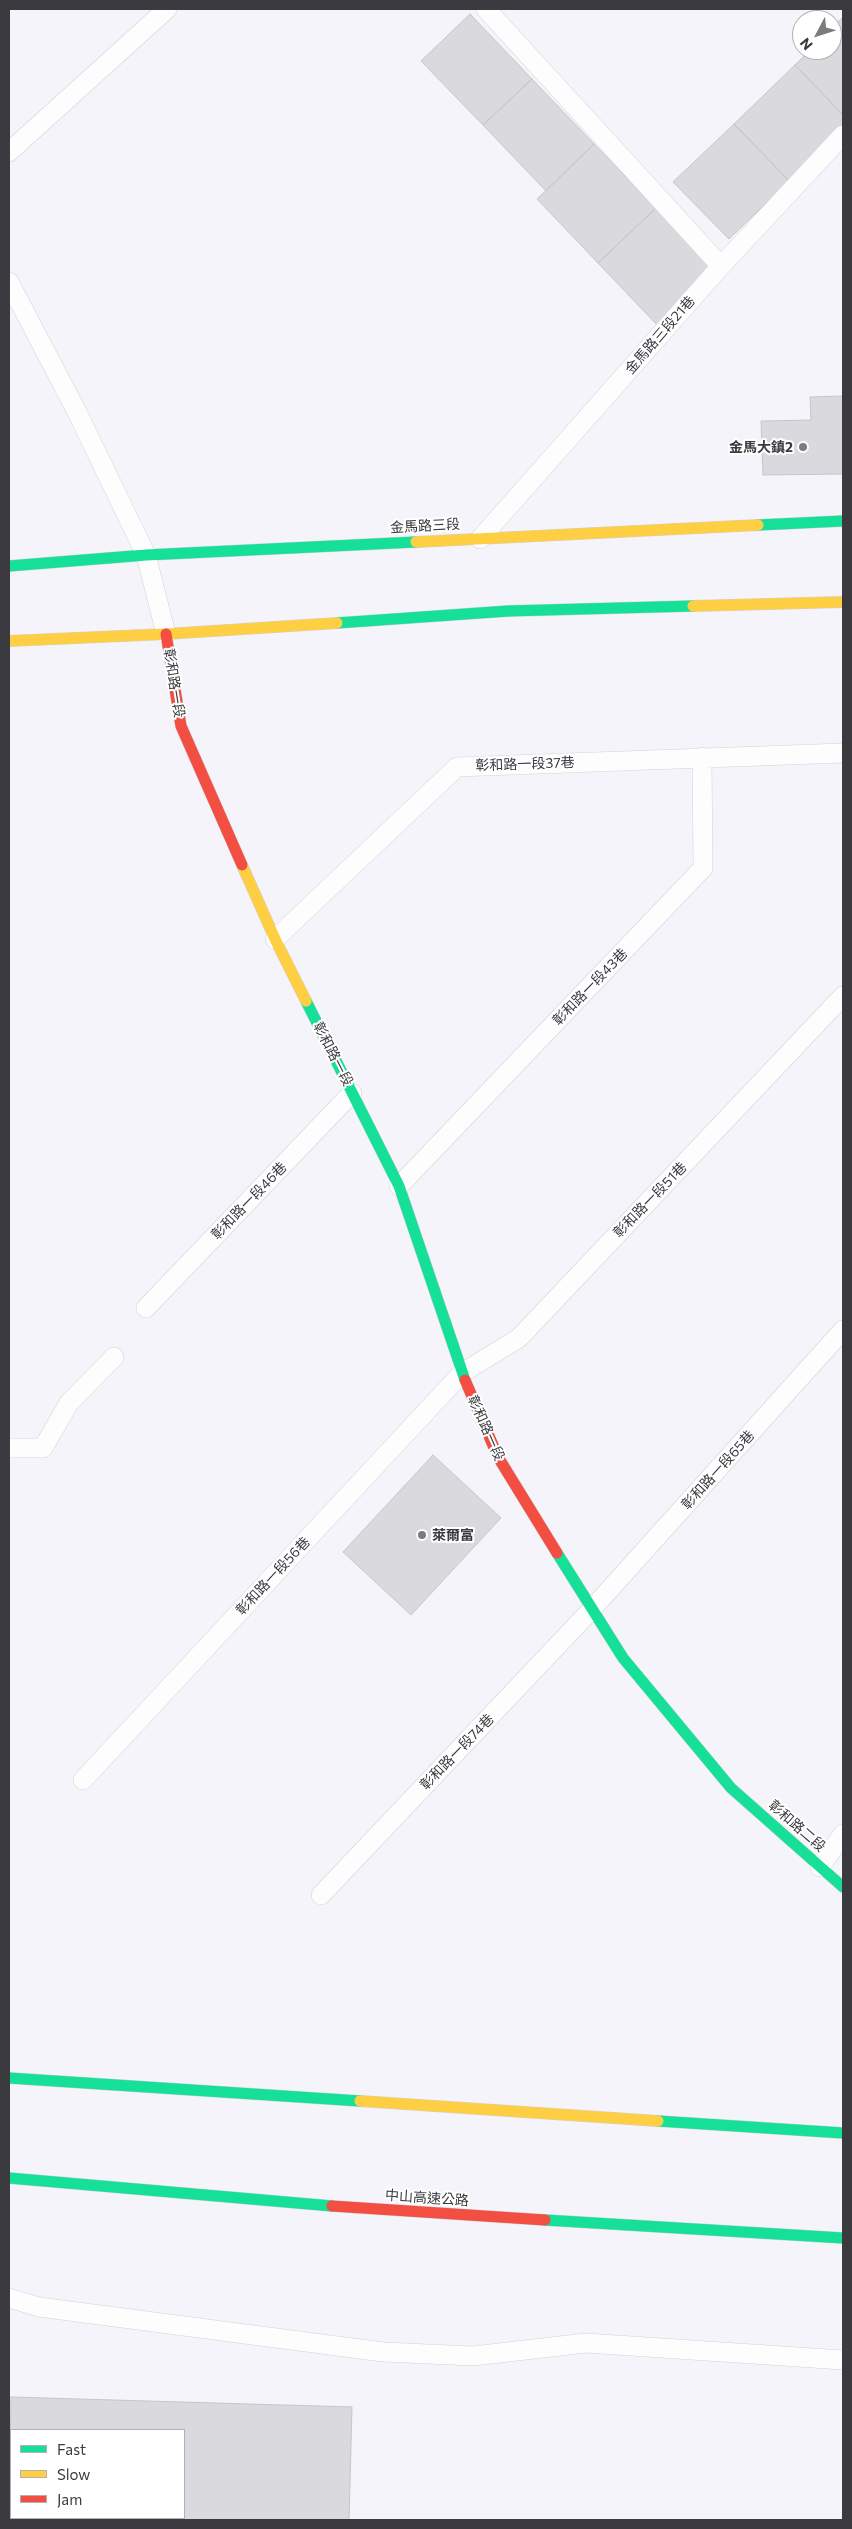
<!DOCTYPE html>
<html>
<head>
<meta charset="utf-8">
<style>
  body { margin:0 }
  #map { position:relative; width:852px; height:2529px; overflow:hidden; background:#f4f4fa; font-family:Commissioner,sans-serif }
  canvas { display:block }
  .frame { position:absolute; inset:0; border:10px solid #3b3a3f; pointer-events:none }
  .legend { position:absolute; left:10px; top:2429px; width:175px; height:90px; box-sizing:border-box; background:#fff; border:1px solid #b1b0b2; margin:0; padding:6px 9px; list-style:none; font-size:15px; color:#3b3a3f }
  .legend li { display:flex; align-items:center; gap:10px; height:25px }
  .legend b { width:25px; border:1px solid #b1b0b2 }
  .north { position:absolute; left:792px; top:10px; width:50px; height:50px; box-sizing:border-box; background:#fff; border:1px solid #b1b0b2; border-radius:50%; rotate:230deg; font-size:14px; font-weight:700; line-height:20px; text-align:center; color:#3b3a3f }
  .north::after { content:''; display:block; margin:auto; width:18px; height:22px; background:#7c7b80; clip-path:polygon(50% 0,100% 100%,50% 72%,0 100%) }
</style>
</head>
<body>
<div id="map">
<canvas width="852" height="2529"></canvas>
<div class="frame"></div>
<ul class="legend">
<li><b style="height:6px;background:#16e098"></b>Fast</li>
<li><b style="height:6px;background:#ffcf43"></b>Slow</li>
<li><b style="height:6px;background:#f24e42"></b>Jam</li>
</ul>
<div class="north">N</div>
</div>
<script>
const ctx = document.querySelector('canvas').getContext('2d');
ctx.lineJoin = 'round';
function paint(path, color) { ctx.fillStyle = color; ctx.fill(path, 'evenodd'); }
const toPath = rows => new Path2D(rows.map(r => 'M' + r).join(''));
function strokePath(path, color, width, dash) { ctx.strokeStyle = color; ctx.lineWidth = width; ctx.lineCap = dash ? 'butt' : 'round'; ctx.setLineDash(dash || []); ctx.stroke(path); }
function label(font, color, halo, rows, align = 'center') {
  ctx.font = font + ' Commissioner,"Noto Sans TC",sans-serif'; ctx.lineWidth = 4; ctx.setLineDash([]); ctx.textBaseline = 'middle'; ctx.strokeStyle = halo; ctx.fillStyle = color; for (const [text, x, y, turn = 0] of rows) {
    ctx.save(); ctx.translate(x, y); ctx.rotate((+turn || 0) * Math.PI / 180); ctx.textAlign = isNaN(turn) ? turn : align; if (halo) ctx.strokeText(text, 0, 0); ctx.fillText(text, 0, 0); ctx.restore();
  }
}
const building = toPath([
  [470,14,532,79,483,125,421,61,470,14],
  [843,17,843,115,795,65,810,50,832,50,832,28,843,17],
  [795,65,843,115,843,129,789,181,734,124,795,65],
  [532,79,594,144,546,191,483,125,532,79],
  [734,124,789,181,729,239,673,182,734,124],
  [594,144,656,208,598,263,537,199,594,144],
  [656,208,718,273,660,328,598,263,656,208],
  [843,396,843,474,763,475,761,421,811,420,810,397,843,396],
  [433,1455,501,1518,411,1615,343,1552,433,1455],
  [11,2397,352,2407,349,2520,9,2520,11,2397],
  [11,2430,184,2430,184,2518,11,2518,11,2430]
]);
paint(building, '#d9d9de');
strokePath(building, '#c5c5ca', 1);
const lane = toPath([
  [486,9,721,266],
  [9,152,167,9],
  [9,282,76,410,146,555,166,634],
  [480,539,721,266,843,135],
  [275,939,457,767,843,753],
  [399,1186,703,868,702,757],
  [146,1308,352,1093],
  [9,1448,43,1448,69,1403,114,1357],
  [83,1780,462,1373,519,1338,843,996],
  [820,1867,843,1834],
  [321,1895,592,1609,843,1330],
  [9,2298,39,2307,383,2352,473,2356,586,2343,843,2360]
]);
const fast = toPath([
  [758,525,843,521],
  [9,566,146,555,416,542],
  [337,623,508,611,693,606],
  [306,1001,399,1186,465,1380],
  [557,1553,623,1658,731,1788,843,1887],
  [9,2078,360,2101],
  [658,2121,843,2133],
  [9,2178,332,2206],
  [545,2220,843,2238]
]);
const slow = toPath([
  [416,542,758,525],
  [693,606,843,602],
  [9,641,166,634,337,623],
  [242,865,275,939,306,1001],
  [360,2101,658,2121]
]);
const jam = toPath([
  [166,634,181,726,242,865],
  [465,1380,498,1457,557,1553],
  [332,2206,545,2220]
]);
strokePath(lane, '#d2d2d7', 20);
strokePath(fast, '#d2d2d7', 12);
strokePath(slow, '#d2d2d7', 12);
strokePath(jam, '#d2d2d7', 12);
strokePath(lane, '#fdfdfe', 19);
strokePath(fast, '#16e098', 11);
strokePath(slow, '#ffcf43', 11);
strokePath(jam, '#f24e42', 11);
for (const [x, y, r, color] of [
  [803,447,5,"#7c7b80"],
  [422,1535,5,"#7c7b80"]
]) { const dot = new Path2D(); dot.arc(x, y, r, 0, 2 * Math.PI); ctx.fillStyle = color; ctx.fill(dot); strokePath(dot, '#fff', 2); }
label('14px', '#3b3a3f', '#fff', [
  ["金馬路三段21巷",660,335,-49],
  ["金馬路三段",425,526,-3],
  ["彰和路一段",174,683,81],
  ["彰和路一段37巷",525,764,-2],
  ["彰和路一段43巷",590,987,-46],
  ["彰和路一段",333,1054,63],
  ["彰和路一段51巷",650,1200,-46],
  ["彰和路一段46巷",249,1201,-46],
  ["彰和路一段",486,1428,66],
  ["彰和路一段65巷",718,1470,-48],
  ["彰和路一段56巷",273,1576,-47],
  ["彰和路一段74巷",457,1752,-46],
  ["彰和路二段",797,1826,41],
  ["中山高速公路",427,2198,4]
]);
label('bold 14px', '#3b3a3f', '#fff', [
  ["金馬大鎮2",793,447],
  ["萊爾富",432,1535,"left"]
], 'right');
</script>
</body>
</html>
